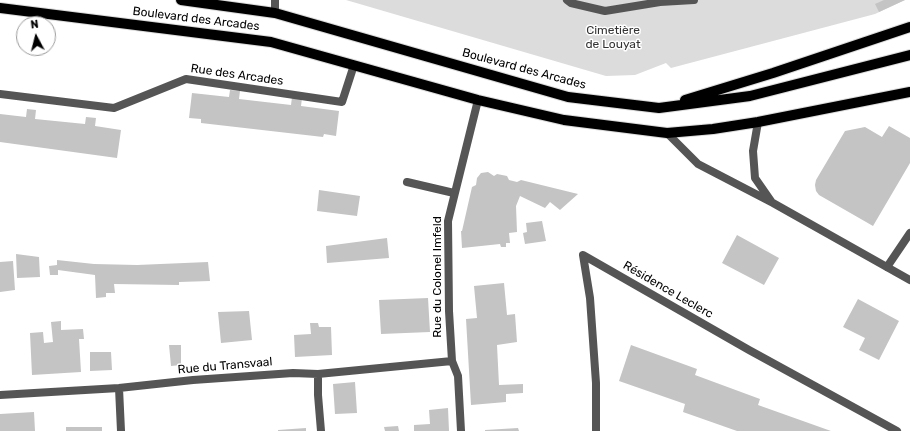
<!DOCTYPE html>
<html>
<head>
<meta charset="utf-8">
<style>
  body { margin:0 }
  #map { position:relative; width:910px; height:431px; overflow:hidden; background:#fff; font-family:Rubik,sans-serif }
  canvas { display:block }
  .north { position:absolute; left:16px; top:16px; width:40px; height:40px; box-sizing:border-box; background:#fff; border:1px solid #999; border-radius:50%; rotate:353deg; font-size:11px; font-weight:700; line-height:16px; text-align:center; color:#000 }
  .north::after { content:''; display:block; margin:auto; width:14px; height:18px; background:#000; clip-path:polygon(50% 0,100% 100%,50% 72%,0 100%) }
</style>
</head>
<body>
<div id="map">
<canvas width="910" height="431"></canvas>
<div class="north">N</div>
</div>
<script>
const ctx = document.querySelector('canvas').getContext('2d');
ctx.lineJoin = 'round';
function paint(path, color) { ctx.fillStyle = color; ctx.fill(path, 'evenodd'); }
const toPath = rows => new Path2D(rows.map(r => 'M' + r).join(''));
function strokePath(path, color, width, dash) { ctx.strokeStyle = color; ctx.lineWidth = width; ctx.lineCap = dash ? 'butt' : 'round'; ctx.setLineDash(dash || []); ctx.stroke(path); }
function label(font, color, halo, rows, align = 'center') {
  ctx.font = font + ' Rubik,sans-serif'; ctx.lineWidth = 3; ctx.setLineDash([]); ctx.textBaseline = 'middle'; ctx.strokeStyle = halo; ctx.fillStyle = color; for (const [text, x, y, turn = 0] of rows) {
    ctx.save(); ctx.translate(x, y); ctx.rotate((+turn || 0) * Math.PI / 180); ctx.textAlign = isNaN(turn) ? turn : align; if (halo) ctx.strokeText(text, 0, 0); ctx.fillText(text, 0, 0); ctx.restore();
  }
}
paint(toPath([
  [346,0,905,0,875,14,671,68,666,63,635,75,606,76]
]), '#dcdcdc');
paint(toPath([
  [884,0,905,0,879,12,875,4],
  [230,90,240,91,239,99,291,105,292,97,302,98,301,106,339,111,336,136,324,134,323,137,201,123,201,119,189,118,192,93,229,97],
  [27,109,36,110,35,119,85,124,86,117,96,118,95,126,121,130,117,158,0,142,0,114,26,117],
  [889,126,910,138,910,163,873,226,819,195,816,191,815,185,816,180,845,131,865,127,882,137],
  [488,172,494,176,497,174,507,176,509,180,517,182,521,180,578,194,560,210,550,202,545,208,520,196,516,206,517,232,509,233,510,243,506,243,506,247,501,247,500,244,462,248,461,231,462,231,472,187,476,185,477,178,481,173],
  [319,190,360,196,357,216,317,211],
  [542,221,546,241,525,244,523,233,527,232,526,223],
  [737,235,779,258,764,285,722,263],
  [387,238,389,258,327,263,326,246],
  [16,254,39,257,40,277,17,278],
  [57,260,94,264,137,265,208,262,210,281,179,282,179,285,114,284,115,293,106,293,106,297,96,298,95,275,58,270,58,275,50,275,49,266,57,265],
  [13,261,15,290,0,292,0,262],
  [504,283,507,315,515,314,517,342,497,345,499,385,523,384,523,393,506,394,506,402,471,405,466,319,477,318,474,286],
  [428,298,430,332,381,334,379,300],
  [858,299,899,321,879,360,859,350,865,338,843,327],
  [249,311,252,340,221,343,218,312],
  [61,321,61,330,83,329,84,339,79,339,81,372,32,375,30,333,43,332,44,343,53,342,51,322],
  [310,323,318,323,319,327,331,327,332,355,295,357,294,335,311,334],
  [169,345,181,345,181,365,171,366],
  [631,345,697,369,695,375,760,399,758,405,831,431,737,431,683,412,685,404,619,381],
  [90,352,111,352,112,370,90,371],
  [355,382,357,413,335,414,333,384],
  [448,408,449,431,414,431,414,425,430,424,429,410],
  [34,412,35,431,0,431,0,414],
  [398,426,399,431,385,431,384,427],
  [66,427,102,427,102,431,66,431],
  [306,428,306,431,278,431,278,430],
  [518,428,519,431,485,431,485,430]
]), '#c4c4c4');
const primary = toPath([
  [181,0,275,13,568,97,659,108,750,96,910,55],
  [0,8,271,42,478,100,564,120,667,133,713,129,758,122,910,92],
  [685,100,773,73,910,27]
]);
strokePath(primary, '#dbdbdb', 12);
strokePath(toPath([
  [567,0,571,3,605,11,660,2,661,0],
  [660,2,694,0],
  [275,13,275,0],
  [0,94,114,108,186,79,342,102,354,65],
  [407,182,454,193],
  [887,267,910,233],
  [596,431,596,383,590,298,583,255,749,350,897,431]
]), '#555', 8);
strokePath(toPath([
  [318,374,318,395,321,431],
  [119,388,121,431],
  [0,395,119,388,193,380,293,373,318,374,452,361],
  [461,431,458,376,452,361,449,311,448,221,478,100]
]), '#555', 8);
strokePath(toPath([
  [758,122,753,151,755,178,771,201],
  [667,133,698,164,773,203,910,280]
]), '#555', 8);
strokePath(primary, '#000', 10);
label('12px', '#000', '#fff', [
  ["Boulevard des Arcades",196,19,7],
  ["Boulevard des Arcades",524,69,15],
  ["Rue des Arcades",237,75,8],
  ["Rue du Colonel Imfeld",438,277,-90],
  ["Résidence Leclerc",668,290,30],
  ["Rue du Transvaal",225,366,-5]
]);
label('12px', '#333', '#fff', [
  ["Cimetière",613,31],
  ["de Louyat",613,45]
]);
</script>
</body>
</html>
